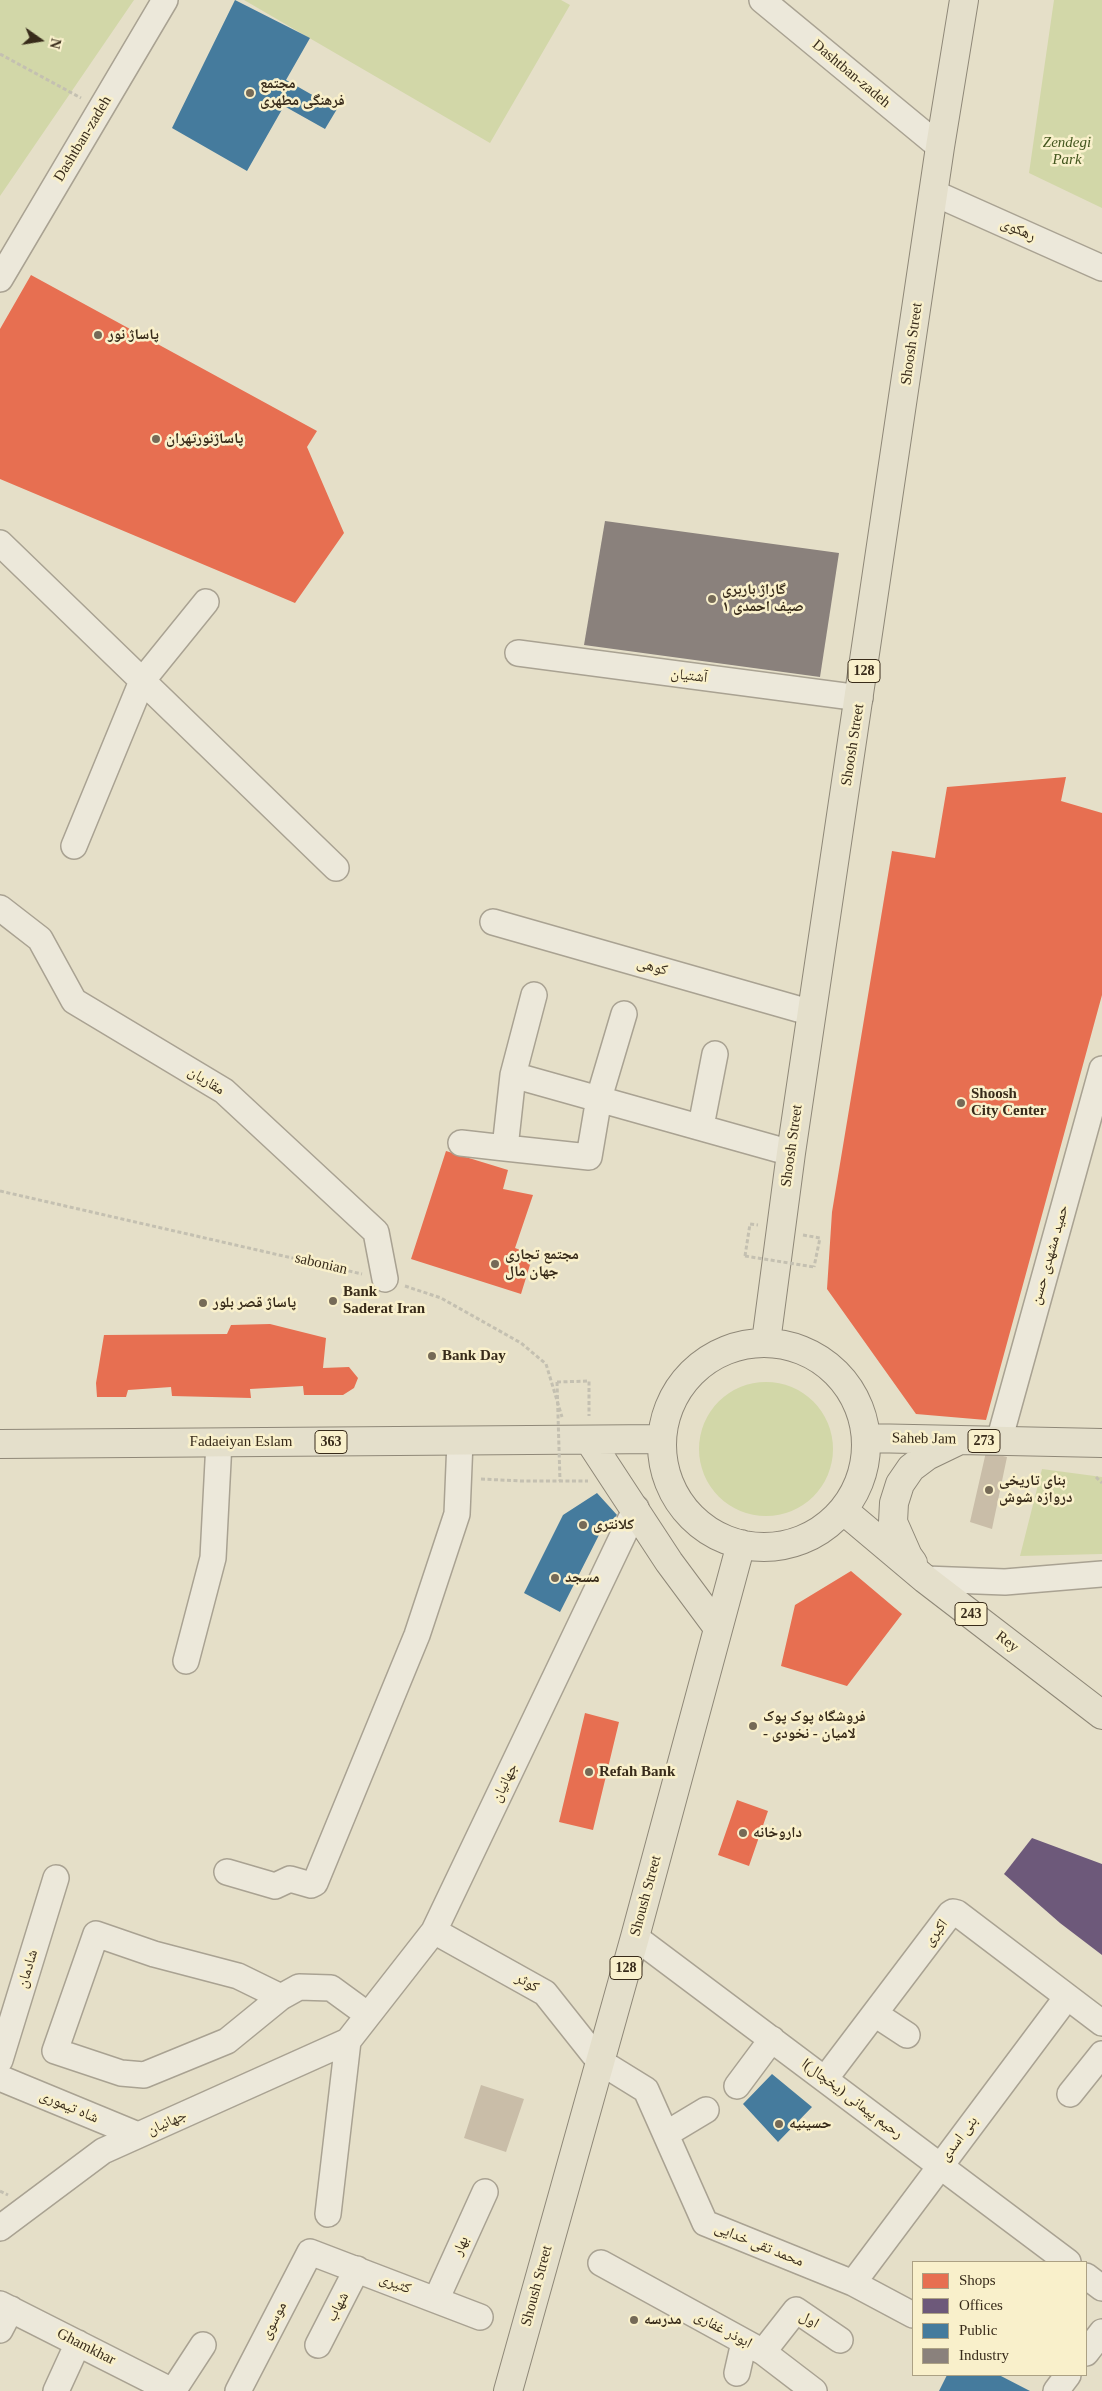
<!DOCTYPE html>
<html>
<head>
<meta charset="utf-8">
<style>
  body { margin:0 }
  #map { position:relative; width:1102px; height:2391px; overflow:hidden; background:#e5dfc8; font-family:"Times New Roman",serif }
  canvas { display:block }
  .legend { position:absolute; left:912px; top:2261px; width:175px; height:115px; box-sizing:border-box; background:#f9f0cb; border:1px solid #aca184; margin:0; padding:6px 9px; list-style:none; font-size:15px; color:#382b1a }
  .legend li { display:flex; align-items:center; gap:10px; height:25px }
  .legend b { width:25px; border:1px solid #aca184 }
  .north { position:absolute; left:15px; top:15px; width:50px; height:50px; -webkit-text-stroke:4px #f9f0cb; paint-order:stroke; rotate:103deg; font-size:14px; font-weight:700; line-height:20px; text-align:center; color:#382b1a }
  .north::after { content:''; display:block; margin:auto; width:18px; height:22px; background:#382b1a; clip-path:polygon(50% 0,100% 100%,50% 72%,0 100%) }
</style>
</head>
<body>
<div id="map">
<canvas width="1102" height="2391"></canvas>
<ul class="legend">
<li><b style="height:14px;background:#e76f51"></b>Shops</li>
<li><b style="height:14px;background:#6d597a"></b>Offices</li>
<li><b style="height:14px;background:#457b9d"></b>Public</li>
<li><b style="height:14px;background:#8a817c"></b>Industry</li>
</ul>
<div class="north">N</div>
</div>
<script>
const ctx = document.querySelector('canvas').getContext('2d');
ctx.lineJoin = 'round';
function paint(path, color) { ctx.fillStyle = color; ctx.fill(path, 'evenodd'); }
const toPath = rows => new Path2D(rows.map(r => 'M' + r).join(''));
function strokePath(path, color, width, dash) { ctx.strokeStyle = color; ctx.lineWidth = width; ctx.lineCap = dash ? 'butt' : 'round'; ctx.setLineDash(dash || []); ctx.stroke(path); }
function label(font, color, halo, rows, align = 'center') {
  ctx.font = font + ' "Times New Roman","Noto Naskh Arabic",serif'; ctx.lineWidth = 5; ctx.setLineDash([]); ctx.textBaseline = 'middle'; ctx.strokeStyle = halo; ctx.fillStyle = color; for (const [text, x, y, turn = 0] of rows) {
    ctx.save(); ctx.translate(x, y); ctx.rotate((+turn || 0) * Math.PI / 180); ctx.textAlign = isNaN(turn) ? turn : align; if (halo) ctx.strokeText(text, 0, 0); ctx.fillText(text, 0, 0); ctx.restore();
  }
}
paint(toPath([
  [0,0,134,0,0,196],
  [244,0,561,0,570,5,490,143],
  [1054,0,1102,0,1102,208,1029,173],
  '699 1449a67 67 0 1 1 134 0a67 67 0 1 1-134 0Z',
  [1042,1469,1102,1477,1102,1554,1020,1556]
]), '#d2d7a8');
paint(toPath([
  [31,275,317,431,307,447,344,533,295,603,0,479,0,329],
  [1066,777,1061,801,1102,813,1102,995,986,1420,916,1414,827,1289,832,1212,892,851,935,858,947,787],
  [446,1151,508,1170,503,1189,533,1195,515,1248,533,1255,521,1294,411,1259],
  [270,1324,326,1338,323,1368,349,1367,358,1378,354,1388,343,1395,304,1395,303,1386,250,1389,251,1398,172,1396,171,1387,128,1390,126,1397,97,1397,96,1383,104,1335,227,1334,231,1325],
  [851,1571,902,1614,847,1686,781,1666,795,1605],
  [585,1713,619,1722,593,1830,559,1822],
  [737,1800,768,1811,749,1866,718,1855]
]), '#e76f51');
paint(toPath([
  [1032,1838,1102,1864,1102,1955,1060,1923,1004,1874]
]), '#6d597a');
paint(toPath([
  [235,0,310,38,286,80,337,109,325,129,284,106,247,171,172,128],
  [597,1493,617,1515,599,1535,560,1612,524,1593,563,1515],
  [772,2074,812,2107,778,2142,743,2104],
  [947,2375,999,2375,1030,2391,939,2391]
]), '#457b9d');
paint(toPath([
  [605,521,839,553,820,677,584,645]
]), '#8a817c');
paint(toPath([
  [986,1452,1007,1457,992,1529,970,1522],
  [481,2085,524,2099,506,2152,464,2138]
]), '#c9bda8');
const minor = toPath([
  [762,0,940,147],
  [934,193,1102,268],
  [0,279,165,0],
  [0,543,336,868],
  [518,653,860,698],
  [74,846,142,681,206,602],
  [0,908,40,939,74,1001,224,1091,376,1232,385,1279],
  [493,922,812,1013],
  [534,995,513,1075,505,1148,589,1157,599,1098,624,1014],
  [513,1075,791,1153],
  [701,1126,715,1054],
  [461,1143,505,1148],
  [999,1441,1102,1069],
  [925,1579,1005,1582,1102,1574],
  [186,1661,213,1558,219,1442],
  [227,1872,275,1886,290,1879,311,1885,315,1883,417,1635,457,1514,460,1441],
  [434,1931,545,1993,599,2061,646,2090,705,2223,853,2283,913,2315],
  [635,1937,1068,2262],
  [281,1997,238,1976,154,1954,96,1934,55,2051,121,2073,144,2075,227,2041,281,1997,299,1987,331,1988,368,2015],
  [875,2014,907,2035],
  [0,2060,56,1878],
  [0,2078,138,2135],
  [825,2079,950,1914,953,1912,957,1913,1102,2023],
  [737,2086,772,2039],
  [1070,2094,1102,2054],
  [666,2134,706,2110],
  [328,2214,348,2041],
  [0,2228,103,2151,348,2041,434,1931,636,1508],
  [601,2263,763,2352,814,2391],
  [1086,2276,1102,2288],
  [853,2283,1067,1997],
  [436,2300,485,2192],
  [0,2304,172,2391],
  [0,2330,11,2309],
  [318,2345,357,2269],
  [763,2352,796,2310,840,2340],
  [1086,2353,1102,2332],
  [737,2373,744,2342],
  [56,2391,78,2343],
  [173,2391,203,2345],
  [238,2391,310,2252,480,2317],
  [1056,2391,1068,2375]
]);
const major = toPath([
  [766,1342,791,1153,940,147,964,0],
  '662 1445a102 102 0 1 1 204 0a102 102 0 1 1-204 0Z',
  [866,1438,1102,1443],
  [589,1440,669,1562,718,1628],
  [0,1444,662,1439],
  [843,1510,925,1579,1102,1715],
  [913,1563,908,1556,893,1522,894,1503,900,1484,911,1468,927,1456,956,1442],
  [508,2391,635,1937,741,1544]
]);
strokePath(minor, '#a9a292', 28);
strokePath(major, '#8f8878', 30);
strokePath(toPath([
  [0,54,81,98],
  [0,1191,362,1274],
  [803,1235,820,1238,814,1267],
  [745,1256,750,1224,758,1225],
  [405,1286,441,1298,521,1343,546,1364,562,1417],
  [557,1382,589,1381,589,1416],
  [1096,1477,1102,1483],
  [481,1479,522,1481,588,1481],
  [0,2191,8,2195]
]), '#c4c0b1', 3, [4, 2.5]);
strokePath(minor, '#ece8da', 25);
strokePath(major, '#e4dfcb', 28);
strokePath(toPath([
  [745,1256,814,1267],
  [557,1382,560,1481]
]), '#c4c0b1', 3, [4, 2.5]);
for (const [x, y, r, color] of [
  [250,93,5,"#756a57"],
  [98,335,5,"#756a57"],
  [156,439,5,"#756a57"],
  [712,599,5,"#756a57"],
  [961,1103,5,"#756a57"],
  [495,1264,5,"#756a57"],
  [333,1301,5,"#756a57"],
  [203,1303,5,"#756a57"],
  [432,1356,5,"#756a57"],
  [989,1490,5,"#756a57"],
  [583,1525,5,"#756a57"],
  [555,1578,5,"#756a57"],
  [753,1726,5,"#756a57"],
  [589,1772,5,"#756a57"],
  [743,1833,5,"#756a57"],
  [779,2124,5,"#756a57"],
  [634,2320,5,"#756a57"]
]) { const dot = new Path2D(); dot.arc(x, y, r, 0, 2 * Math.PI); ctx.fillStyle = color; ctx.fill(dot); strokePath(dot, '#f9f0cb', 2); }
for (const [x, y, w] of [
  [864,671,32],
  [984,1441,32],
  [331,1442,32],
  [971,1614,32],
  [626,1968,32]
]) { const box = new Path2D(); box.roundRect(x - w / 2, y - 11.5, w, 23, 4); ctx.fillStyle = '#f9f0cb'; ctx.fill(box); strokePath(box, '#382b1a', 1); }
label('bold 14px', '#382b1a', null, [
  ["128",864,671],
  ["273",984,1441],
  ["363",331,1442],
  ["243",971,1614],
  ["128",626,1968]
]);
label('15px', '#382b1a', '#f9f0cb', [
  ["Dashtban-zadeh",851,74,40],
  ["Dashtban-zadeh",83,139,-59],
  ["رهکوی",1018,230,24],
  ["Shoosh Street",912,344,-82],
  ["آشتیان",689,676,7],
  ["Shoosh Street",853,745,-81],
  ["کوهی",652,967,16],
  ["مقاریان",206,1081,32],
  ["Shoosh Street",792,1146,-82],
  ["حمید مشهدی حسن",1050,1255,-74],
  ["sabonian",321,1264,13],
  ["Saheb Jam",924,1439,1],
  ["Fadaeiyan Eslam",241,1442],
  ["Rey",1007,1642,37],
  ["جهانیان",505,1783,-64],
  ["Shoush Street",646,1896,-75],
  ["اکبری",936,1933,-53],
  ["شادمان",28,1969,-73],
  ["کوثر",527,1983,29],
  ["رحیم پیمانی (یخچال)ا",852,2099,37],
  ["شاه تیموری",69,2107,23],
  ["جهانیان",167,2123,-24],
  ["بنی اسدی",959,2139,-53],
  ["محمد تقی خدایی",759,2245,22],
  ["بهار",461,2246,-66],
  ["کثیری",395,2284,21],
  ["Shoush Street",537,2286,-75],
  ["شهاب",338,2307,-62],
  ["اول",809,2320,30],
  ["موسوی",274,2321,-63],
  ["ابوذر غفاری",723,2330,28],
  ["Ghamkhar",86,2347,27]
]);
label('bold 15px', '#382b1a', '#f9f0cb', [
  ["مجتمع",260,84],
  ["فرهنگی مطهری",260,101],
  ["پاساژ نور",108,335],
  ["پاساژنورتهران",166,439],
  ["گاراژ باربری",722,590],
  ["صیف احمدی ۱",722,607],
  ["Shoosh",971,1094],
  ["City Center",971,1111],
  ["مجتمع تجاری",505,1255],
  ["جهان مال",505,1272],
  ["Bank",343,1292],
  ["Saderat Iran",343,1309],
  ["پاساژ قصر بلور",213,1303],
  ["Bank Day",442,1356],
  ["بنای تاریخی",999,1481],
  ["دروازه شوش",999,1498],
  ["کلانتری",593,1525],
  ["مسجد",565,1578],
  ["فروشگاه پوک پوک",763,1717],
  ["- لاميان - نخودی",763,1734],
  ["Refah Bank",599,1772],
  ["داروخانه",753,1833],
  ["حسینیه",789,2124],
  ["مدرسه",644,2320]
], 'left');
label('italic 15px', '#43561e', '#f9f0cb', [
  ["Zendegi",1067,143],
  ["Park",1067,160]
]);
</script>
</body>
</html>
